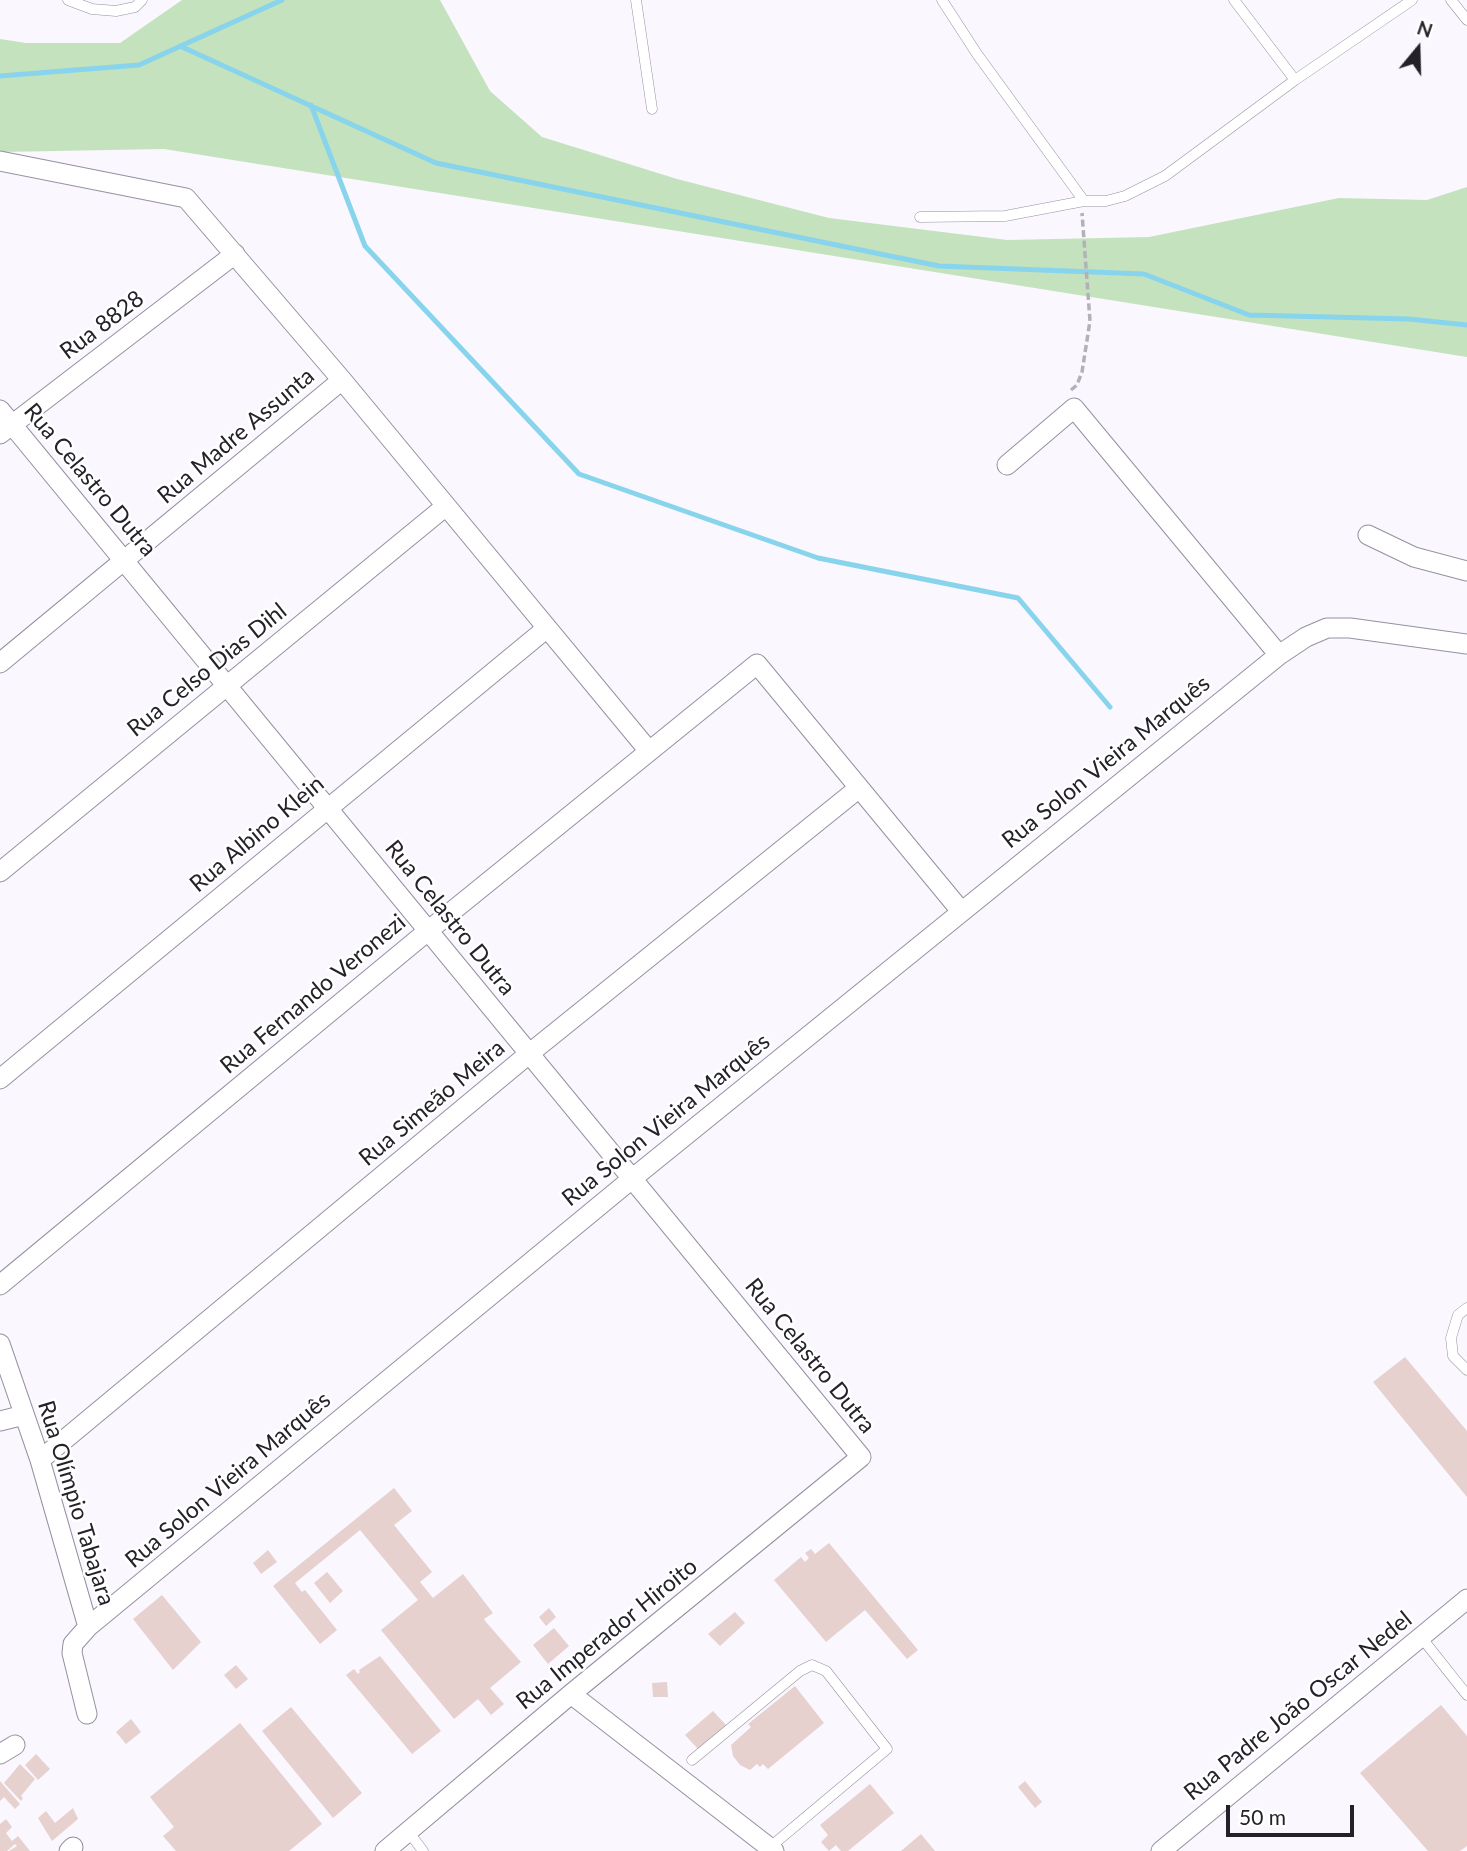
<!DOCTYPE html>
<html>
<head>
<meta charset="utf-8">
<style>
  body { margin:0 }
  #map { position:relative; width:1467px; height:1851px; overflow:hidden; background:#faf7fe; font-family:Lato,sans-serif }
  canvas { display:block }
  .north { position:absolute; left:1383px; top:14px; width:70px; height:70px; -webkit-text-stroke:5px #fff; paint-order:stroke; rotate:19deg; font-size:19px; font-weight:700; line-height:28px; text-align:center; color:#242228 }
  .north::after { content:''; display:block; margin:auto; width:24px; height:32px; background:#242228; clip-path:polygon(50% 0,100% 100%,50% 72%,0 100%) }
  .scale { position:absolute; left:1226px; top:1805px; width:128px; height:32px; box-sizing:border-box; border:4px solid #242228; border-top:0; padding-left:9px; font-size:21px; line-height:24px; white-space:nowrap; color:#242228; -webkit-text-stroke:5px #fff; paint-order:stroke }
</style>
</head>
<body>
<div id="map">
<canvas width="1467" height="1851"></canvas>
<div class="north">N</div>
<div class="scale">50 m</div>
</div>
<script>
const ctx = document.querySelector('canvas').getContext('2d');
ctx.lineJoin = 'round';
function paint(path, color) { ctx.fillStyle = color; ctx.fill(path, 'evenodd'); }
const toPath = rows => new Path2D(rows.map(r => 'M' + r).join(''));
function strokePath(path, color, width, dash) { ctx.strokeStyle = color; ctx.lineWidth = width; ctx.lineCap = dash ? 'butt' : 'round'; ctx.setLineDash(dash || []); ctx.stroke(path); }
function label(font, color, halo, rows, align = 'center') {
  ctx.font = font + ' Lato,sans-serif'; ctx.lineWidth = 5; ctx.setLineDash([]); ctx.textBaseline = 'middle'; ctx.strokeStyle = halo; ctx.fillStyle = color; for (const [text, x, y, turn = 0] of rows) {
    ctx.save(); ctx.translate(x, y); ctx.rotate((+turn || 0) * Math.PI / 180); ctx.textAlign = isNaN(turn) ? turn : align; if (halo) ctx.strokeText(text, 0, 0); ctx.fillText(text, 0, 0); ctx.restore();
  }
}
paint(toPath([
  [182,0,440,0,490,91,542,137,677,179,829,218,1007,240,1149,237,1339,198,1427,200,1467,187,1467,357,164,149,0,152,0,39,26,43,120,43]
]), '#c4e2bd');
strokePath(toPath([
  [180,46,436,163,939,266,1144,274,1249,315,1409,319,1467,325],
  [0,76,139,65,282,0],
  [311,105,365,246,579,474,818,558,1018,598,1110,707]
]), '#87d4ec', 5);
paint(toPath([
  [1405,1357,1467,1431,1467,1497,1373,1382],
  [394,1488,412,1511,394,1525,432,1572,420,1582,433,1598,463,1574,493,1613,484,1619,486,1622,521,1662,490,1688,504,1704,491,1715,478,1699,454,1719,381,1630,418,1600,360,1530,295,1583,302,1592,305,1590,337,1630,320,1644,273,1586],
  [829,1543,918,1650,907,1659,865,1610,826,1642,774,1580,801,1557,805,1562,809,1558,805,1553,811,1549,815,1554],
  [268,1550,277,1562,261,1574,253,1563],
  [327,1572,343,1591,330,1603,314,1583],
  [162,1595,201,1642,173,1670,133,1619],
  [549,1608,556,1617,546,1626,539,1617],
  [735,1612,745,1623,720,1646,708,1634],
  [554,1628,569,1646,548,1664,533,1645],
  [380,1656,441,1731,412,1754,346,1675,354,1669,358,1674,360,1672,359,1670],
  [236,1665,248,1679,236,1689,224,1675],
  [667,1682,668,1697,653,1697,652,1683],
  [795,1686,824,1723,768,1769,763,1764,760,1767,757,1764,750,1770,740,1765,733,1756,731,1745,751,1727,748,1724],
  [1441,1705,1467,1736,1467,1846,1460,1851,1428,1851,1360,1773],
  [291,1707,362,1793,333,1818,262,1731],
  [713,1711,726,1725,698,1749,685,1735],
  [131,1719,141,1732,126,1744,116,1732],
  [240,1723,322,1824,289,1851,176,1851,163,1836,174,1827,150,1797],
  [36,1754,50,1769,38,1780,25,1765],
  [20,1764,35,1779,21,1796,23,1798,21,1801,4,1783],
  [0,1781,20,1804,15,1809,4,1797,0,1801],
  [1025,1781,1042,1802,1035,1808,1018,1787],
  [870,1784,894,1813,848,1851,841,1851,836,1845,829,1851,821,1842,828,1835,820,1825],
  [73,1808,78,1819,52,1841,38,1818,46,1811,55,1823],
  [6,1819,12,1827,6,1833,12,1841,18,1836,30,1851,9,1851,17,1846,15,1844,7,1851,0,1851,0,1824],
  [921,1834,935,1851,901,1851]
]), '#e6d1ce');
const service = toPath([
  [68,0,92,9,116,11,135,7,142,0],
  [636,0,652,109],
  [942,0,977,54,1084,201],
  [1234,0,1295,80],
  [1451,0,1467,20],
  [920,217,1005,216,1084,201,1106,201,1125,196,1165,176,1295,80,1412,0],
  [1467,1308,1458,1315,1451,1338,1453,1356,1467,1370],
  [1421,1637,1467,1695],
  [692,1760,800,1671,812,1665,826,1671,887,1749,769,1848],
  [408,1831,423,1851]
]);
const minor = toPath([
  [0,161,186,198,342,380,649,751],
  [0,410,861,1457,571,1694,385,1851],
  [0,434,235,254],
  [1007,465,1074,408,1279,655],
  [1368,535,1414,557,1467,571],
  [0,663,342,380],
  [0,872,446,506],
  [0,1079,547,628],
  [0,1285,429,930,757,664,961,911],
  [0,1344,40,1460,88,1627,73,1644,72,1653,87,1714],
  [0,1421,24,1415],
  [40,1460,530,1053,859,788],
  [88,1627,633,1178,1279,655,1306,637,1327,628,1350,628,1467,644],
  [571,1694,774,1851],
  [0,1754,15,1745],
  [69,1851,73,1847],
  [1161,1851,1467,1599]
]);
strokePath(service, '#9690a0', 11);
strokePath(minor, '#9690a0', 21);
strokePath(toPath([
  [1071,390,1077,385,1082,372,1090,321,1082,213]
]), '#b3b1b7', 3.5, [7, 3.5]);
strokePath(service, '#fff', 10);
strokePath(minor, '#fff', 19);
label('23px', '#242228', '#fff', [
  ["Rua 8828",102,325,-37],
  ["Rua Madre Assunta",236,436,-40],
  ["Rua Celastro Dutra",90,480,50],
  ["Rua Celso Dias Dihl",207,670,-39],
  ["Rua Solon Vieira Marquês",1106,762,-39],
  ["Rua Albino Klein",257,834,-40],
  ["Rua Celastro Dutra",450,918,51],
  ["Rua Fernando Veronezi",313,994,-40],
  ["Rua Simeão Meira",432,1103,-40],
  ["Rua Solon Vieira Marquês",666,1120,-39],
  ["Rua Celastro Dutra",810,1356,51],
  ["Rua Solon Vieira Marquês",228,1480,-40],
  ["Rua Olímpio Tabajara",76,1503,73],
  ["Rua Imperador Hiroito",607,1634,-39],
  ["Rua Padre João Oscar Nedel",1298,1706,-39]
]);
</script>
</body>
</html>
